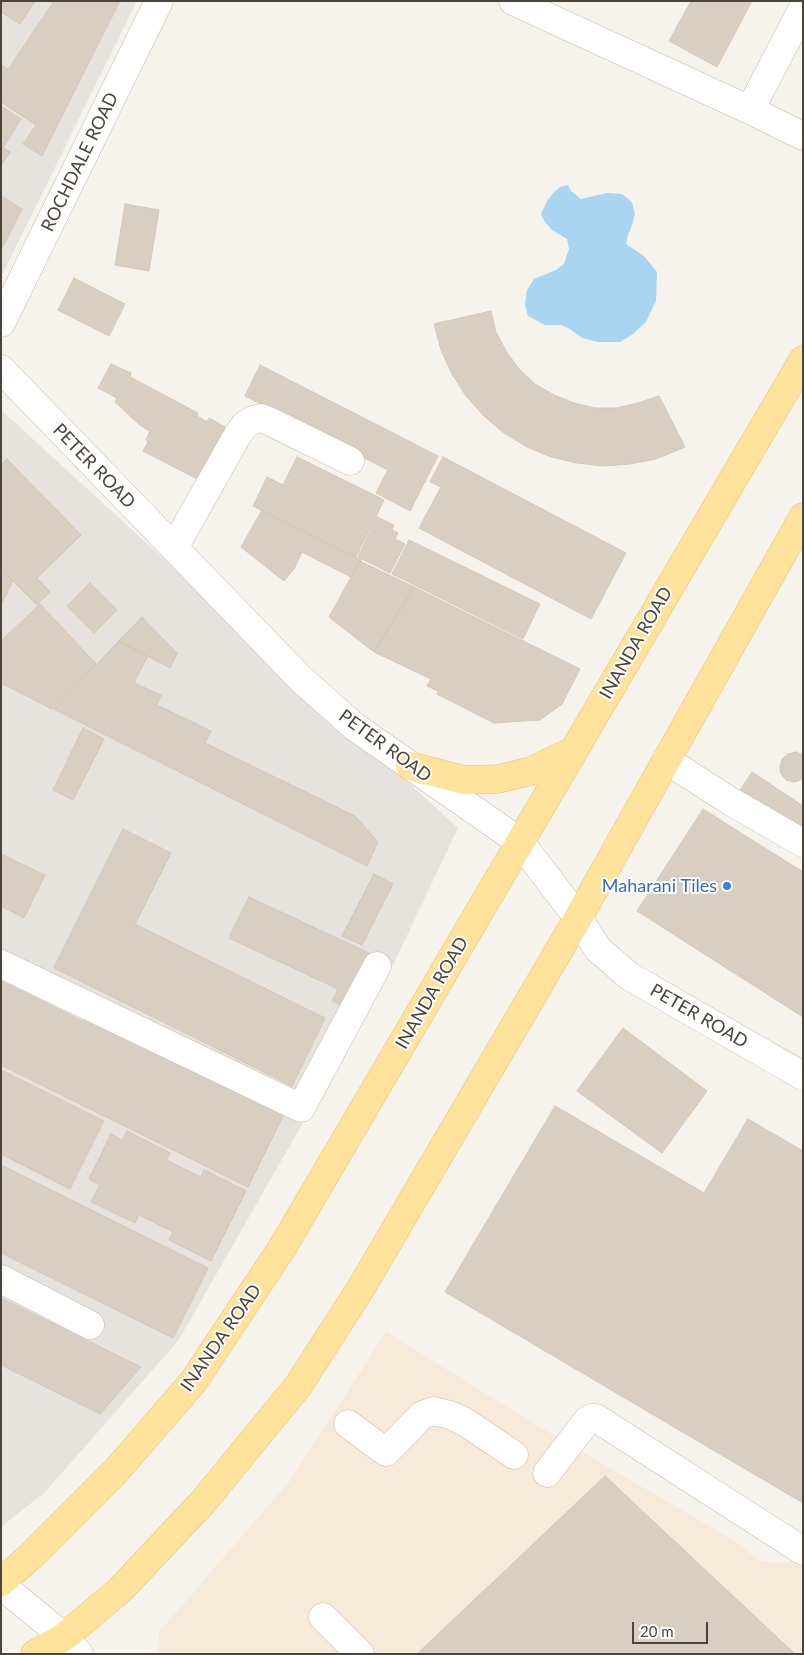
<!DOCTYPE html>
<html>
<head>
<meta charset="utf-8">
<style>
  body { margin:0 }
  #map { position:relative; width:804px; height:1655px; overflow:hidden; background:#f6f3ec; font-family:Lato,sans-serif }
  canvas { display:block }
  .frame { position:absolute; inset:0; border:2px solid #4b4439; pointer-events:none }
  .scale { position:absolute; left:632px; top:1622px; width:76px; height:22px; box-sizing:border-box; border:2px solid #4b4439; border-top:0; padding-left:6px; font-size:15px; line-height:18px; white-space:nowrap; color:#4b4439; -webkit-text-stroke:4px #fff; paint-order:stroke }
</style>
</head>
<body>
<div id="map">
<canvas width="804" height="1655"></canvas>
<div class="frame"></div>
<div class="scale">20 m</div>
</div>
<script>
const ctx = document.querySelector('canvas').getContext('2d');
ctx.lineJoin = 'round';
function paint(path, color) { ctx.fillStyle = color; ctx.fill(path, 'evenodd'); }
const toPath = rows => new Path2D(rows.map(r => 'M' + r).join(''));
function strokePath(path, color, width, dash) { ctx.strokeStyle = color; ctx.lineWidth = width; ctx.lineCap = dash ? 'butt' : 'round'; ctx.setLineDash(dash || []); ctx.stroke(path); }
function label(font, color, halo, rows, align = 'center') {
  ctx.font = font + ' Lato,sans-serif'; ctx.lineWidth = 4; ctx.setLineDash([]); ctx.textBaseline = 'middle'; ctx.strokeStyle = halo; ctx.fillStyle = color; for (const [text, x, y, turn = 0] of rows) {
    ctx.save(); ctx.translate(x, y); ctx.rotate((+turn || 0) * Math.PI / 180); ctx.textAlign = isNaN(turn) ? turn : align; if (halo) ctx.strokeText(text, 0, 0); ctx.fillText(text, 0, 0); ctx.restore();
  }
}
paint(toPath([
  [386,1332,543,1429,733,1540,760,1561,784,1563,803,1559,803,1654,158,1654,159,1632,289,1482]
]), '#f7ead8');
paint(toPath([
  [1,1,137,1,1,277],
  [1,410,458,828,392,967,178,1341,45,1492,1,1527]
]), '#e6e2dd');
paint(toPath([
  [568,185,571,191,581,199,607,193,622,194,632,202,635,214,631,228,628,235,626,244,644,256,657,272,656,301,646,322,633,334,620,342,598,342,582,338,570,329,561,325,545,325,528,316,525,305,527,290,534,279,556,270,564,264,569,249,567,239,552,230,545,222,541,214,546,203,553,193,560,187]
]), '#a9d4f2');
const building = toPath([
  [1,1,35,1,20,24,1,12,1,1],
  [54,1,120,1,42,156,23,144,36,125,1,102,1,80,54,1],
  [691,1,752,1,717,67,669,41,691,1],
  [1,65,8,69,1,80,1,65],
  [1,106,21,119,3,148,10,152,1,166,1,106],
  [1,196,22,209,1,250,1,196],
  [125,204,159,210,149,271,115,265,125,204],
  [74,278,125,304,109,336,58,310,74,278],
  [491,311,496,332,506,351,519,369,535,384,554,395,574,403,595,408,617,408,638,403,659,396,685,447,656,459,630,464,603,466,577,463,551,457,527,447,504,433,484,416,466,396,452,374,441,350,434,324,491,311],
  [111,364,131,373,130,377,198,413,197,416,207,422,209,418,227,428,201,481,143,451,148,442,146,440,150,431,141,426,115,402,117,398,98,388,111,364],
  [260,365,438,456,410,511,376,493,388,470,245,396,260,365],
  [297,457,384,500,356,557,253,506,267,477,283,485,297,457],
  [443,457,626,553,591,619,419,528,441,487,430,482,443,457],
  [7,459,81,535,37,578,50,592,37,605,1,569,1,465,7,459],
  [262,510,361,560,351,577,302,552,294,569,284,581,241,547,262,510],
  [377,517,394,525,392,530,398,533,395,539,405,544,390,573,358,557,377,517],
  [409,540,540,604,523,639,392,574,409,540],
  [360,561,414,587,374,652,329,617,360,561],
  [1,569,13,581,1,605,1,569],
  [90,583,117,610,94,633,67,606,90,583],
  [414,587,580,669,562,704,540,720,494,723,437,694,438,691,427,686,431,679,374,652,414,587],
  [40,604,96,664,52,709,1,683,1,641,40,604],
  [142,617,177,653,170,668,119,641,142,617],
  [119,641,147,657,134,683,161,695,157,705,211,731,205,743,355,816,378,842,367,866,54,709,119,641],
  [83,728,104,739,73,800,53,790,83,728],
  [796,752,803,755,803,779,794,782,786,780,781,774,780,767,782,759,788,754,796,752],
  [752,772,803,806,803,834,739,792,752,772],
  [703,809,803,872,803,1017,637,911,703,809],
  [123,829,171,853,135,924,325,1018,292,1086,54,968,123,829],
  [1,854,45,875,24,918,1,906,1,854],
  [374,874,393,884,362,945,342,936,374,874],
  [249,897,371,954,346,1007,332,1001,338,989,229,938,249,897],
  [1,981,84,1022,87,1017,284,1114,248,1187,1,1065,1,981],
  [623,1028,707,1091,662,1153,577,1091,623,1028],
  [1,1070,104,1121,70,1189,1,1154,1,1070],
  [555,1106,704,1193,748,1119,803,1151,803,1503,445,1292,555,1106],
  [127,1131,170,1153,166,1160,201,1177,204,1170,246,1191,211,1261,169,1240,173,1232,139,1215,135,1223,91,1202,100,1185,89,1179,111,1134,122,1140,127,1131],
  [1,1165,208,1268,173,1338,1,1253,1,1165],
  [1,1298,141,1367,100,1414,1,1365,1,1298],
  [605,1476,795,1654,417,1654,605,1476]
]);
paint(building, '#d8cfc1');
strokePath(building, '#d3c7b4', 1);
const minor = toPath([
  [513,1,750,110],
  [803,8,750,110,803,136],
  [1,323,159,1],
  [1,369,301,679,355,727,520,842,578,918,598,949,629,976,803,1076],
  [174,548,237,436,244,426,253,420,261,418,269,421,350,461],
  [666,760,730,801,803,843],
  [1,964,301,1108,377,966],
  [1,1279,90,1325],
  [348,1424,386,1452,422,1415,434,1411,450,1415,465,1422,514,1455],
  [547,1473,587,1421,591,1418,596,1418,803,1551],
  [1,1585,64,1637,79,1654],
  [323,1617,360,1654]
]);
const major = toPath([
  [410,766,464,780,498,779,531,771,573,751],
  [1,1582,31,1556,115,1472,193,1382,282,1248,803,360],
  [35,1654,64,1637,120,1590,202,1503,298,1386,361,1288,578,918,803,517]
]);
strokePath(minor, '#c2bbae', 29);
strokePath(major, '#e6c16a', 29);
strokePath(minor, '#fff', 28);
strokePath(major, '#ffe39c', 28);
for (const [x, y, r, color] of [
  [727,886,5,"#3f7fe0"]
]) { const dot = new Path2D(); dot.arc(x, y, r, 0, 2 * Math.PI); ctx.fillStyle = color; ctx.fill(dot); strokePath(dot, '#fff', 2); }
label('18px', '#4b4439', '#fff', [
  ["ROCHDALE ROAD",80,162,-64],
  ["PETER ROAD",94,466,46],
  ["INANDA ROAD",636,643,-60],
  ["PETER ROAD",385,746,36],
  ["INANDA ROAD",432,993,-60],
  ["PETER ROAD",699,1016,30],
  ["INANDA ROAD",221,1338,-55]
]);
label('18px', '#366cbe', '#fff', [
  ["Maharani Tiles",717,886]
], 'right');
</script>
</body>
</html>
